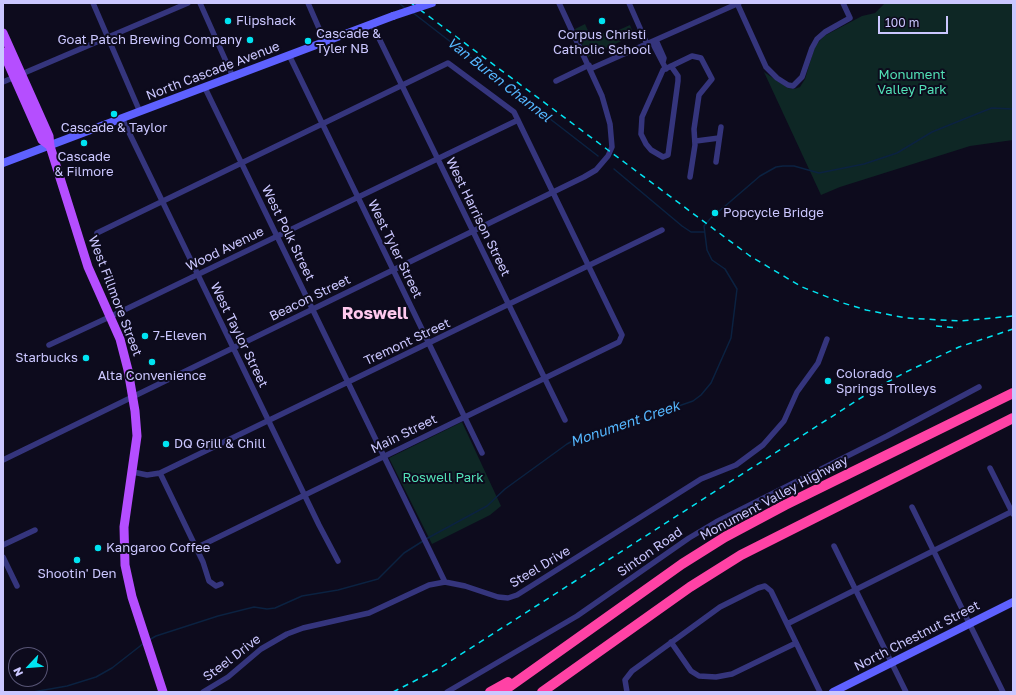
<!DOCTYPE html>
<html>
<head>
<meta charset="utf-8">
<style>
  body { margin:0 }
  #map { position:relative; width:1016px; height:695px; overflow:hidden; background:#0d0b1d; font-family:"Golos Text",sans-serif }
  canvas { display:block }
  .frame { position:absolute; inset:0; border:4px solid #cbc7ff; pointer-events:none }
  .north { position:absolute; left:8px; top:647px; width:40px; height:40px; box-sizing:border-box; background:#0d0b1d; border:1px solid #595677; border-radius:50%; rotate:244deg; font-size:11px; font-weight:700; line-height:16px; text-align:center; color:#cbc7ff }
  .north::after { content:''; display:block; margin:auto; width:14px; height:18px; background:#00e4f2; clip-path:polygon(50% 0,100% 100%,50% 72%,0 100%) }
  .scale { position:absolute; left:878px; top:16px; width:70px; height:18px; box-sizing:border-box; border:2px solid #cbc7ff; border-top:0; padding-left:5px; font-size:12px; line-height:14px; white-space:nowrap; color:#cbc7ff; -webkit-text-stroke:3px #0d0b1d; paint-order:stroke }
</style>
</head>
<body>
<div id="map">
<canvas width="1016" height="695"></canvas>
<div class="frame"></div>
<div class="north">N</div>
<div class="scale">100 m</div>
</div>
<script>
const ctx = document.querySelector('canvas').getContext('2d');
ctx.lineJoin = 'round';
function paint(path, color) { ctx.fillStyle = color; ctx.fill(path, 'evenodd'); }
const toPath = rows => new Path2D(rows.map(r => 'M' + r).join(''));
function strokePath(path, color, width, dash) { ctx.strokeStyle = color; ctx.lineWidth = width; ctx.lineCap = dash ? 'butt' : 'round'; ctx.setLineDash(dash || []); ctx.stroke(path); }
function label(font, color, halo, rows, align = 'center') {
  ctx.font = font + ' "Golos Text",sans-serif'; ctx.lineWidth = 4; ctx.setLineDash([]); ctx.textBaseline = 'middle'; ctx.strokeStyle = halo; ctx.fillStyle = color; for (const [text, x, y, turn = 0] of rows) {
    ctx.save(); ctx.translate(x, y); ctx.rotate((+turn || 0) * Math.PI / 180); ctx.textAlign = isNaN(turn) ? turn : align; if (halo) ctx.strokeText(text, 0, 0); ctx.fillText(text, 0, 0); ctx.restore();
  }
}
paint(toPath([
  [885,3,1013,3,1013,140,970,146,840,187,821,195,764,72,788,88,794,89,800,87,805,79,815,46,824,36,862,16,875,13],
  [585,24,592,39,610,30,612,33,630,25,634,35,588,57,575,29],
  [462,422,501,506,490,515,432,544,389,458]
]), '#0e2725');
strokePath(toPath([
  [399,3,405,8],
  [412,12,598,156],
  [614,169,682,226,691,232,704,232],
  [426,539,487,506,505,489,567,444,580,437,618,427,693,401,701,395,711,383,731,338,737,289,725,269,712,260,707,250,704,226,710,219,760,176,776,167,783,166,794,166,819,173,864,164,897,153,932,132,984,111,992,108,1013,109],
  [149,640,156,636,218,616,254,607,267,609,275,608,302,596,338,590,378,579,404,553,423,541],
  [33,692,67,686,96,677,112,668,144,643]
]), '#0b2241', 1.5);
strokePath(toPath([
  [93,3,140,112],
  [200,3,233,77],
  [308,3,325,42],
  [629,3,647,44],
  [737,3,766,67,777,78,788,85,793,86,802,77,812,48,817,39,825,32,850,18,843,3],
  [372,24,565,420],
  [656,40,664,58,663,62],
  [652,42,666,69],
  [289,55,482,453],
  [671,66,678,76,678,81,668,155,663,157,651,150,646,144,641,134,642,117,663,70,692,56,701,58,712,79,699,95,694,129,695,145,690,177],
  [590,69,739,3],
  [556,81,589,65],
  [3,82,188,3],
  [205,88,445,582],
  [122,118,319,525,338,561],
  [696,141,719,138],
  [716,162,721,127],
  [97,233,448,63,514,112,622,335,619,342,196,548],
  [49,345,118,313,518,120],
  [3,460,584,177,596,170,608,156,612,147,610,124,602,96,591,72,559,3],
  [990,468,1013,514],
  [133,472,147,475,160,473,203,562,209,581,216,586,221,584],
  [160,473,662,230],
  [912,507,1003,692],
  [3,545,35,530],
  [834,546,906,692],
  [3,557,17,586],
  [787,624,1013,511],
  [671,642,691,671,699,676,716,677,732,674,796,643],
  [203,692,228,677,261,649,287,634,303,628,369,613,429,585,445,582,465,586,498,597,508,598,517,595,701,479,736,465,763,445,784,421,797,392,818,363,827,339],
  [447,692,577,616,689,538,716,522,887,436,979,387],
  [627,692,625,680,632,671,720,607,758,588,765,586,771,591,820,692]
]), '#35357d', 5.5);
strokePath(toPath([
  [3,163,393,16],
  [833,692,1013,602]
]), '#5e61ff', 8);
strokePath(toPath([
  [3,33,49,136,50,146,88,267,120,339,128,370,135,411,137,436,124,527,125,565,132,597,163,692],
  [3,52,42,140,50,146]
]), '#b54eff', 9);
strokePath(toPath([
  [490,692,508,682],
  [502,692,682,564,725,537,785,505,1013,393],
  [542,692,690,587,741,555,1013,418]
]), '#ff42a5', 10);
strokePath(toPath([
  [411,3,750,256,802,287,843,303,866,310,906,318,960,321,1013,316],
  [936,326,958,328],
  [393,692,438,669,878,387,906,372,959,347,1013,329]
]), '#00e4f2', 1.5, [6, 5]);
strokePath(toPath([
  [393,16,432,3]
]), '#5e61ff', 8);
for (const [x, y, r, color] of [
  [228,21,4,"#00e4f2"],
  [602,21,4,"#00e4f2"],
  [250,40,4,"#00e4f2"],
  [308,41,4,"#00e4f2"],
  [114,114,4,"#00e4f2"],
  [84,143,4,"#00e4f2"],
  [715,213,4,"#00e4f2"],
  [145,336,4,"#00e4f2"],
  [86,358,4,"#00e4f2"],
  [152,362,4,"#00e4f2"],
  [828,381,4,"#00e4f2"],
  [166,444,4,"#00e4f2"],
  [98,548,4,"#00e4f2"],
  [77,560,4,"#00e4f2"]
]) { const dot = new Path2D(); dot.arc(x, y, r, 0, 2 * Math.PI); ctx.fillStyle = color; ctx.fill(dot); strokePath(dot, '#0d0b1d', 1.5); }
label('13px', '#cbc7ff', '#0d0b1d', [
  ["Flipshack",236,21],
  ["Cascade &",316,34],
  ["Tyler NB",316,49],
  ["Corpus Christi",602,35,"center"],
  ["Catholic School",602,50,"center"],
  ["Goat Patch Brewing Company",242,40,"right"],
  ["Cascade & Taylor",114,128,"center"],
  ["Cascade",84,157,"center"],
  ["& Filmore",84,172,"center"],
  ["Popcycle Bridge",723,213],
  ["7-Eleven",153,336],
  ["Starbucks",78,358,"right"],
  ["Colorado",836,374],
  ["Springs Trolleys",836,389],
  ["Alta Convenience",152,376,"center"],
  ["DQ Grill & Chill",174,444],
  ["Kangaroo Coffee",106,548],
  ["Shootin' Den",77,574,"center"]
], 'left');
label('13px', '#cbc7ff', '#0d0b1d', [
  ["North Cascade Avenue",213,71,-21],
  ["West Harrison Street",478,217,64],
  ["West Polk Street",288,233,64],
  ["Wood Avenue",225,249,-26],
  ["West Tyler Street",395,249,64],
  ["West Fillmore Street",115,296,69],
  ["Beacon Street",310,298,-26],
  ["West Taylor Street",239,335,64],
  ["Tremont Street",407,342,-25],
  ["Main Street",404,434,-26],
  ["Monument Valley Highway",774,498,-28],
  ["Sinton Road",650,552,-35],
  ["Steel Drive",540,567,-31],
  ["North Chestnut Street",917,636,-27],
  ["Steel Drive",232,658,-37]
]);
label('13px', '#52e0b6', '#0d0b1d', [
  ["Monument",912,75],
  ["Valley Park",912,90],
  ["Roswell Park",443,478]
]);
label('italic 14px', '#55b7ff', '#0d0b1d', [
  ["Van Buren Channel",499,80,38],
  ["Monument Creek",625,424,-19]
]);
label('bold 17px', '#ffc9ee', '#0d0b1d', [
  ["Roswell",375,314]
]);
</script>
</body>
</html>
